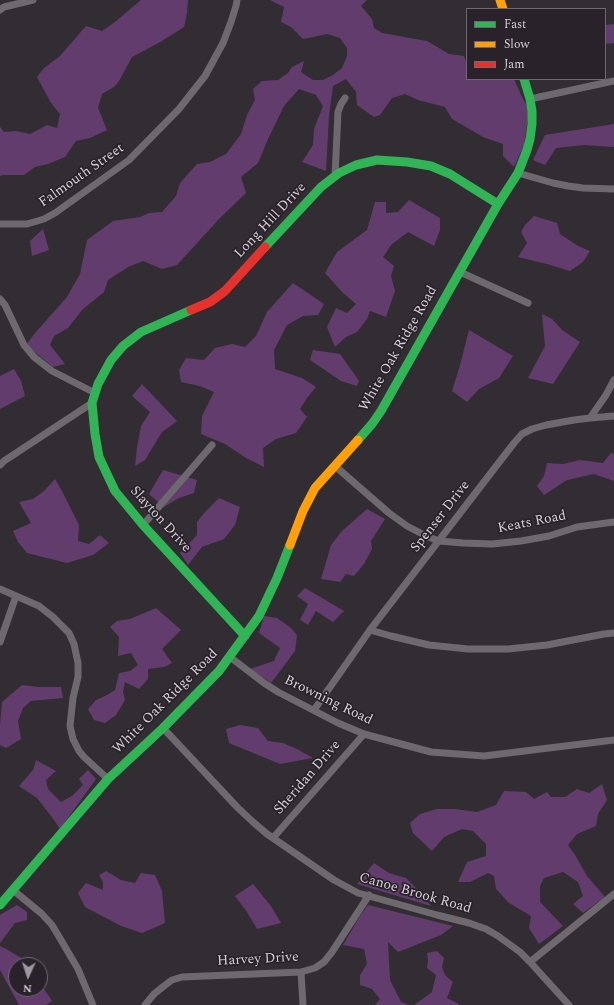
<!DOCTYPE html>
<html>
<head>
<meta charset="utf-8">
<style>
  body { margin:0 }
  #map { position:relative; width:614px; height:1005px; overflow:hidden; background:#322d33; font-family:Spectral,serif }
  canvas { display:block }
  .legend { position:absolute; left:466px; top:8px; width:140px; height:72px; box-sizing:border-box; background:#29222b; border:1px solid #6e6870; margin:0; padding:5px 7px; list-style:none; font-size:12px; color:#d6d1d7 }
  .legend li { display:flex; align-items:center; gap:8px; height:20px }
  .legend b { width:20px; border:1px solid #6e6870 }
  .north { position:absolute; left:8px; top:957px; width:40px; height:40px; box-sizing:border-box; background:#29222b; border:1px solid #6e6870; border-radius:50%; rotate:183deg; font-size:11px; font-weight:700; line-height:16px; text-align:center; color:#d6d1d7 }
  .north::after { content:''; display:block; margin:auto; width:14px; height:18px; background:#9d989e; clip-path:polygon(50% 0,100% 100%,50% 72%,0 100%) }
</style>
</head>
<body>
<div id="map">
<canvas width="614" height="1005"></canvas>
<ul class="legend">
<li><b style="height:5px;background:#30b455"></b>Fast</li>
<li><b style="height:5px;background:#ff9f0a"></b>Slow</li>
<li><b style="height:5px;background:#e5322d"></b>Jam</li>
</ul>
<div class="north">N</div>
</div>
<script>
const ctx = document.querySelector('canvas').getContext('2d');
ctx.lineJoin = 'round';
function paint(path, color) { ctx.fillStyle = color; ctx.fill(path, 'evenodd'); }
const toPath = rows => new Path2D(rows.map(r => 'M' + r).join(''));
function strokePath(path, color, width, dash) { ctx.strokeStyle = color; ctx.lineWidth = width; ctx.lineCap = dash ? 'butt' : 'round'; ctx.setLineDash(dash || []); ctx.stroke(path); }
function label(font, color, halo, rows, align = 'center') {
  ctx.font = font + ' Spectral,serif'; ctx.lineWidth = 3.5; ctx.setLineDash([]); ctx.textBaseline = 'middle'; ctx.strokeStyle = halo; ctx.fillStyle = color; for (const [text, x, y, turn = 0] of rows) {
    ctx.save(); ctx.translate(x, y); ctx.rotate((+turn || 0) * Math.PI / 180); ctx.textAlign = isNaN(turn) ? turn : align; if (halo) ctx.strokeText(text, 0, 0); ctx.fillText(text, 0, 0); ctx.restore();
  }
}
paint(toPath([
  [141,0,188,0,187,13,184,27,162,41,132,57,119,81,114,87,102,94,98,108,107,130,90,138,76,141,65,157,48,164,35,167,24,175,3,175,0,176,0,127,4,132,16,131,30,134,47,125,57,128,60,114,51,103,37,77,44,68,60,56,86,26,102,31,115,22],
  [270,0,367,0,361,6,372,19,374,28,382,33,427,41,449,54,464,56,467,65,467,79,514,79,521,95,529,110,524,145,514,167,503,156,503,144,483,137,452,119,445,107,418,100,405,94,392,98,380,115,374,117,357,105,356,92,346,79,333,86,329,116,326,171,302,162,313,145,314,129,323,106,316,95,299,89,284,106,268,139,258,163,241,177,246,193,220,218,177,265,162,269,143,261,128,267,108,280,104,292,83,309,68,328,54,336,50,345,65,364,53,367,26,345,35,333,67,297,80,274,87,240,113,221,140,217,149,213,162,212,176,196,180,183,197,164,210,162,226,154,241,134,247,115,255,100,253,89,262,81,278,80,288,73,292,67,304,61,301,72,313,80,323,80,333,75,342,68,347,56,347,48,340,38,327,34,303,39,291,27,281,22,284,7],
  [614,24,614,43,605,44,605,25],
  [614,124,614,147,584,145,556,148,545,165,533,160,545,135],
  [409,200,440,218,440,230,434,246,408,232,391,245,383,257,394,266,391,276,395,291,386,317,370,311,367,319,357,332,346,337,335,347,327,327,336,308,347,313,356,304,343,293,325,273,337,252,367,230,375,202,386,202,386,213,398,212],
  [534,216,557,223,560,234,578,246,590,251,583,262,570,271,547,264,518,257,527,243,521,232,525,225],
  [43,229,49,250,32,256,30,241],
  [293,283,324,304,318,315,303,316,287,325,274,350,275,369,302,378,316,387,307,398,300,409,307,417,296,433,276,439,263,448,264,467,246,458,225,444,201,434,202,416,214,392,200,386,181,382,179,370,186,358,204,360,215,348,232,344,245,347,256,336,267,312],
  [542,314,552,319,562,330,580,342,553,384,528,378,545,346],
  [469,330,513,356,499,378,479,389,467,402,452,391,460,365],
  [313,350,340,354,359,381,357,386,341,381,310,360],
  [14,369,21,381,25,396,0,409,0,376],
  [142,384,177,421,162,432,145,460,135,466,137,447,141,426,150,412,132,396],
  [611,453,614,454,614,481,594,474,567,480,544,495,537,486,544,476,547,463,563,464,580,460,603,463],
  [163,470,197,480,194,493,179,498,164,507,149,494],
  [55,479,62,491,79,525,78,541,89,544,100,535,109,543,93,555,67,563,27,553,18,542,13,531,31,523,19,502,33,499,44,491],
  [219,498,240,507,235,525,224,539,202,547,188,565,180,553,197,535,197,522,205,512],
  [367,509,385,519,371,541,372,549,364,564,354,576,346,574,340,582,321,579,331,545,342,531],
  [305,588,344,611,333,622,316,611,308,625,300,620,308,604,297,596],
  [156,608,181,630,162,649,172,663,164,667,148,669,148,679,139,689,125,682,123,692,125,700,116,715,105,723,94,720,88,709,96,700,107,695,115,690,119,673,130,671,138,665,131,653,118,656,119,637,110,627,117,621,130,619],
  [264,616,277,618,291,628,297,635,295,651,271,683,250,669,274,661,280,648,259,633],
  [22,685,39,687,61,687,63,698,31,701,23,708,18,721,21,739,6,748,0,745,0,725,2,702],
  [240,725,258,728,268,741,283,743,297,749,313,758,280,764,229,743,226,729],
  [36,760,56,771,46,780,48,789,61,802,72,796,83,785,79,779,88,770,96,779,60,829,54,820,37,798,19,786,33,770],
  [602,784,607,800,598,814,596,826,577,834,568,845,575,855,587,876,605,897,583,913,573,904,583,896,578,882,563,872,544,878,540,886,540,902,563,926,539,944,529,928,531,916,509,903,496,889,494,876,488,873,470,882,458,882,467,862,486,856,486,844,473,831,462,829,444,837,432,851,413,833,410,823,420,814,437,809,455,809,477,812,496,805,504,791,526,792,534,799,547,792,551,797,565,797,577,789,589,793],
  [374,863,389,873,406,878,420,892,431,906,357,884],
  [106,871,121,880,135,883,141,873,155,875,162,891,165,923,142,933,121,926,85,907,78,893,86,883,103,890,103,882,99,875],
  [253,884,271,906,281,923,257,929,247,912,235,896],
  [17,905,27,912,27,920,15,923,0,943,0,915],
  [368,905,453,926,441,935,398,952,388,942,390,980,401,1002,409,1005,375,1005,380,999,372,989,360,985,360,975,367,964,364,949,343,945,360,916],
  [0,946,8,950,23,959,27,965,16,965,16,989,40,989,40,983,52,1001,46,1005,19,1005,0,970],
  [437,951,444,958,442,967,445,975,453,982,447,998,457,1003,459,1005,414,1005,432,992,436,975,427,968,428,960,427,953]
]), '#623c6d');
strokePath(toPath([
  [0,10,4,7,33,0],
  [530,99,614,81],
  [518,173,553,183,568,186,583,188,614,189],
  [335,176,338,112,341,104,345,98],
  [0,224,27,224,44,219,55,213,129,160,179,109,205,76,223,43,231,22,236,6,237,0],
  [460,272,528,303],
  [0,299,5,305,24,345,34,357,52,371,95,393],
  [590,418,614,416],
  [0,465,4,461,92,403],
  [335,466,389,513,407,526,426,536,439,541,463,543,492,544,521,541,549,536,577,527,614,522],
  [143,525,212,445],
  [0,589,39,606,53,617,69,633,74,644,78,663,78,677,73,698,70,726,73,739,79,751,84,757,108,779],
  [370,630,391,636,429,645,468,649,508,649,547,645,604,634,614,633],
  [0,642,16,596],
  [230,657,264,683,278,692,338,723,364,734,431,752,484,756,614,740],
  [314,710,370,630,514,443,522,434,532,429,546,425,574,420,590,418,606,395,614,380],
  [163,728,238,808,253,822,267,834,334,880,358,893,437,915,469,923,486,929,498,936,520,952,530,962,569,1005],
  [273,838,364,734],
  [13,890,42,914,52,925,61,940,78,969,93,1005],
  [530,962,614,894],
  [301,972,303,1005],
  [145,1005,154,994,164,986,172,980,182,977,301,972,315,968,324,962,332,952,369,895]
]), '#6e686f', 7);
strokePath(toPath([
  [265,247,321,187,339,173,356,165,377,160,407,162,431,166,450,174,498,204],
  [191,310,141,332,123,346,111,360,98,384,92,403,95,434,99,457,115,491,143,525,245,636],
  [358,440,372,424,381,411,498,204,518,173,527,150,530,139,532,124,532,111,530,99,524,79],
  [0,905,108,779,163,728,219,671,259,616,277,578,290,545]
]), '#30b455', 9);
strokePath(toPath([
  [500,0,503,9],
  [290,545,303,511,315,488,358,440]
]), '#ff9f0a', 9);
strokePath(toPath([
  [191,310,210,302,225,291,265,247]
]), '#e5322d', 9);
label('14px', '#d6d1d7', '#29222b', [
  ["Falmouth Street",82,176,-35],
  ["Long Hill Drive",271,221,-47],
  ["White Oak Ridge Road",399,349,-60],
  ["Spenser Drive",441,517,-52],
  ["Slayton Drive",160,520,48],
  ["Keats Road",532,523,-11],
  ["Browning Road",328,701,26],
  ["White Oak Ridge Road",166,702,-45],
  ["Sheridan Drive",308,778,-49],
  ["Canoe Brook Road",415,894,16],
  ["Harvey Drive",258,960,-3]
]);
</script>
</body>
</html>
